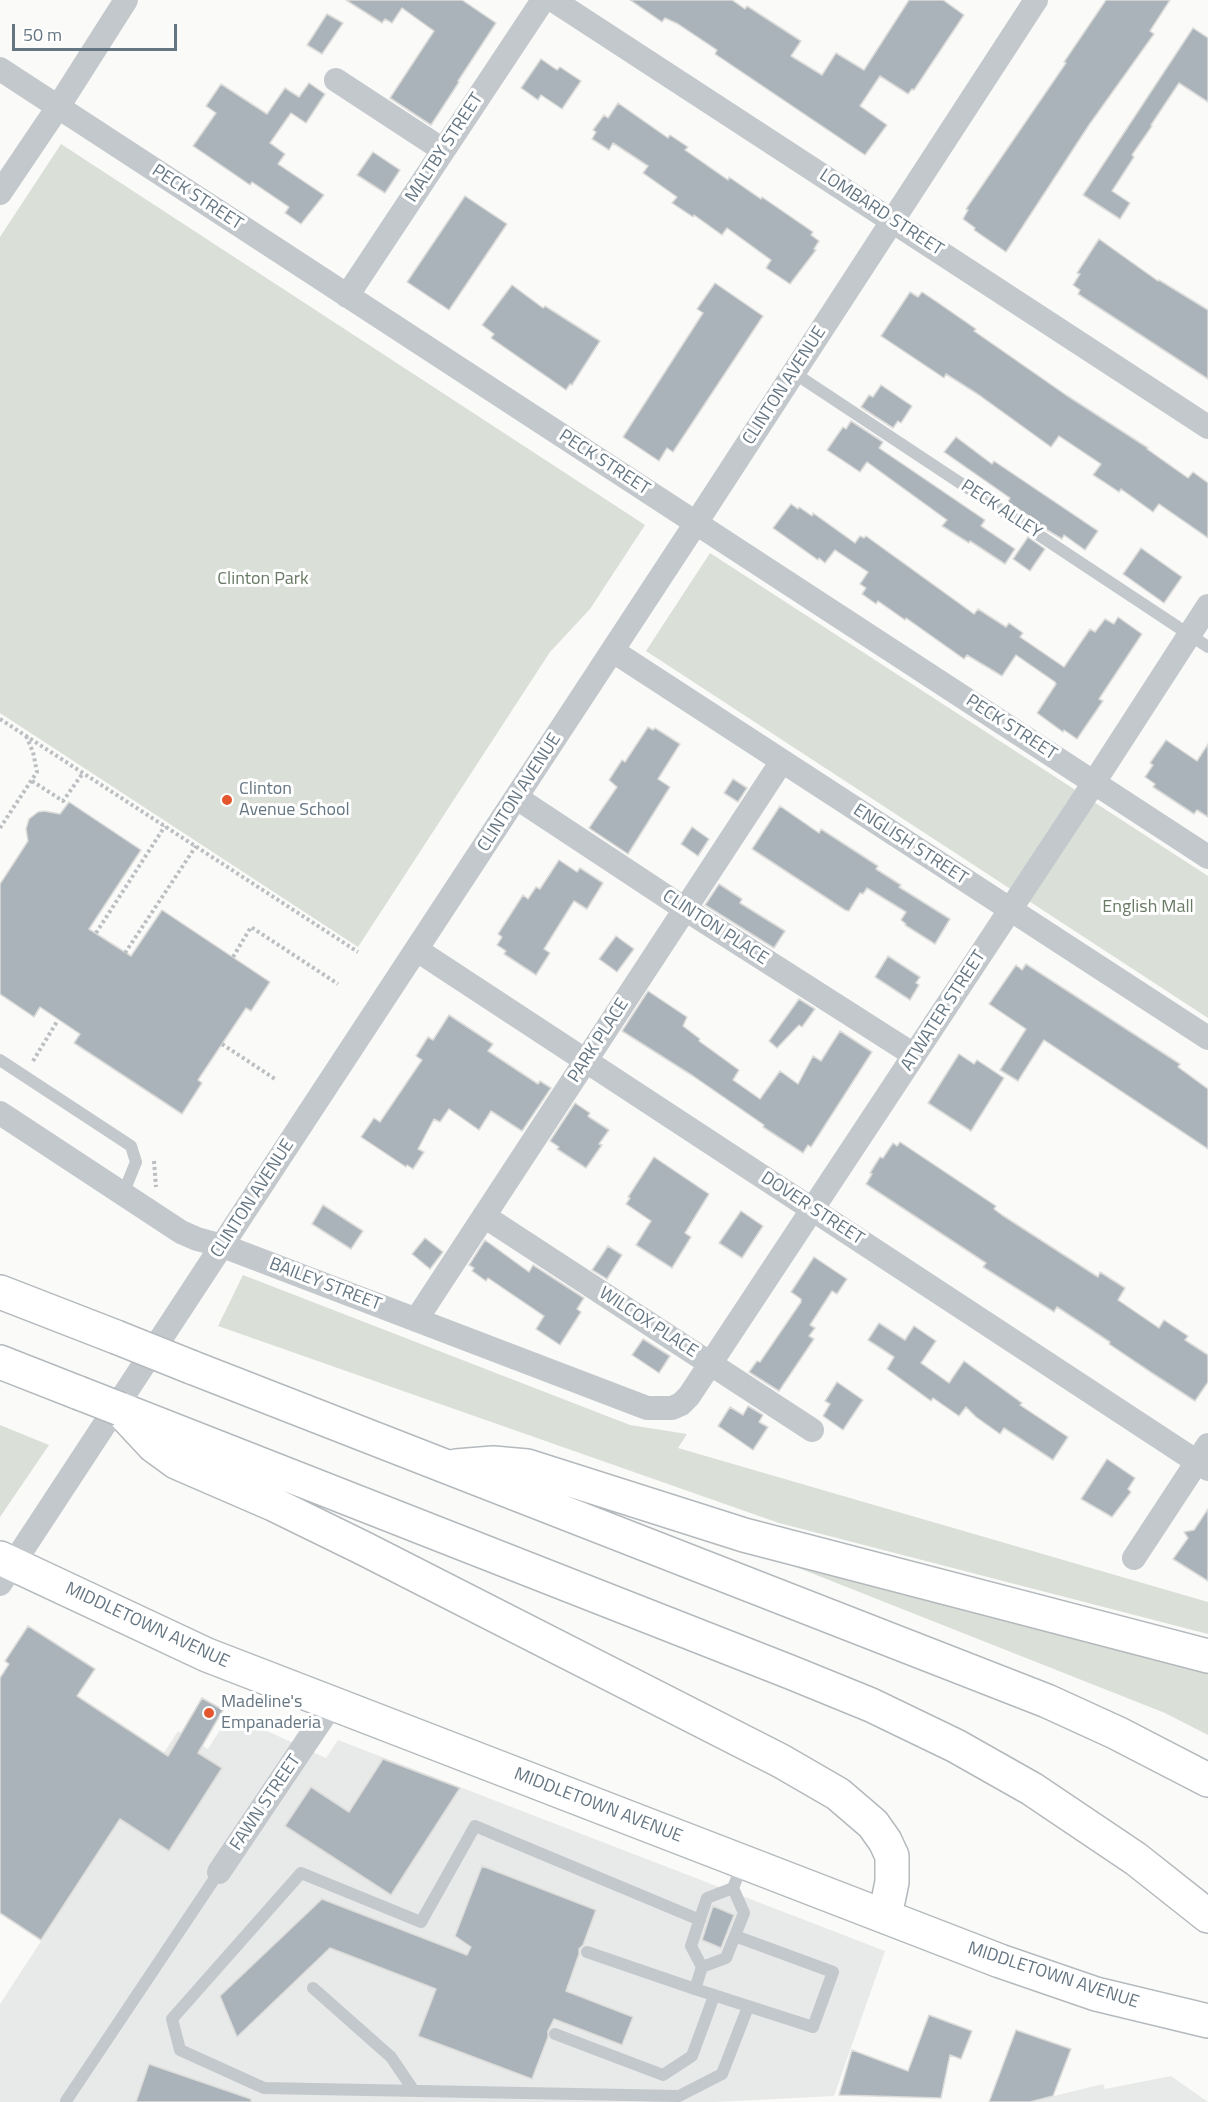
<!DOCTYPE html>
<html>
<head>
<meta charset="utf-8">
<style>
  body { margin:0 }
  #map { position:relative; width:1208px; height:2102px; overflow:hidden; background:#fafaf8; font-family:"Titillium Web",sans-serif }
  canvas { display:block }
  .scale { position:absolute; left:12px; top:24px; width:165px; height:27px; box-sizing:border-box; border:3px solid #657683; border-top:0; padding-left:8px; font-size:18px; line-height:21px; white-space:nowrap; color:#657683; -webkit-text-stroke:4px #fff; paint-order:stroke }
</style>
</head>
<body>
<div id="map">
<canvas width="1208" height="2102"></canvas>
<div class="scale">50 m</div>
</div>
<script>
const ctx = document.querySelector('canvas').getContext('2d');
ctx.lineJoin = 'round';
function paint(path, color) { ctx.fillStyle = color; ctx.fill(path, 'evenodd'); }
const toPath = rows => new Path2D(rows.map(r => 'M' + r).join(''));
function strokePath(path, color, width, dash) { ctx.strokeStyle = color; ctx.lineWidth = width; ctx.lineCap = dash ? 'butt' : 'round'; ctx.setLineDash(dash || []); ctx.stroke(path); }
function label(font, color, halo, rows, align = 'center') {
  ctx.font = font + ' "Titillium Web",sans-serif'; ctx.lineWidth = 6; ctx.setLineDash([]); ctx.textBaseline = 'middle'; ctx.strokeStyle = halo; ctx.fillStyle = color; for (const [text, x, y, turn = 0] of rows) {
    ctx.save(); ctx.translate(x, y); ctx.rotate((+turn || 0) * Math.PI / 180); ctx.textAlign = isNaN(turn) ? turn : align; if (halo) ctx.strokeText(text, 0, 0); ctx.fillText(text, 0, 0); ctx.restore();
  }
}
paint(toPath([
  [230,1714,326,1758,338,1740,885,1951,834,2096,716,2102,0,2102,0,2004,178,1731,208,1749],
  [1171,2076,1208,2102,1030,2102,1103,2084,1105,2089]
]), '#e8e9e9');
paint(toPath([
  [61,144,645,525,590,609,550,652,358,947,0,713,0,237],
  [710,553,1208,876,1208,1018,646,651],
  [243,1275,630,1425,687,1434,678,1448,1208,1602,1208,1634,779,1523,218,1326],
  [0,1425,49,1445,0,1517],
  [790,1559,1208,1667,1208,1735,1165,1713,791,1565]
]), '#dadfd7');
const building = toPath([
  [346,0,462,0,496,23,458,81,459,82,431,125,390,98,434,31,402,8,392,23,385,19,382,23,346,0],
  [630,0,732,0,745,9,747,6,801,41,791,56,822,75,836,53,864,70,909,0,943,0,964,15,914,90,912,89,908,94,880,76,860,106,887,125,865,155,715,54,717,50,678,24,665,18,662,22,630,0],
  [1106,0,1170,0,1150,31,1154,34,1089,125,1006,252,974,230,975,228,963,219,968,210,966,209,1066,63,1064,62,1106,0],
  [327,14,343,23,322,54,307,45,327,14],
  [1193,28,1208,38,1208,102,1179,83,1151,125,1152,126,1132,155,1134,157,1112,191,1130,203,1120,219,1083,195,1193,28],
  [541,59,557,70,560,67,581,81,562,109,541,95,538,100,521,88,541,59],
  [309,83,325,94,312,114,306,123,291,113,270,143,285,154,278,164,324,195,301,224,285,213,289,207,252,182,250,185,193,146,216,113,206,106,221,84,267,114,285,88,299,97,309,83],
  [618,103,668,138,670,135,688,147,685,150,728,180,729,177,761,199,762,197,813,232,811,235,819,241,814,249,816,250,790,284,766,268,771,260,727,228,722,235,694,215,693,217,672,203,677,197,643,173,648,166,613,143,609,150,592,139,596,132,593,130,604,115,608,118,618,103],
  [373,152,400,170,385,193,357,175,373,152],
  [465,196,507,224,449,310,407,282,465,196],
  [1099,239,1158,281,1159,280,1208,310,1208,379,1078,294,1080,290,1073,285,1080,274,1077,273,1099,239],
  [715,283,763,316,673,452,667,448,659,461,623,437,703,313,697,309,715,283],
  [512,285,543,308,545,306,600,341,572,385,570,384,566,390,491,338,494,334,482,325,512,285],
  [910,292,918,297,922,292,937,302,976,329,974,331,1066,395,1148,448,1147,449,1188,478,1193,472,1208,483,1208,538,1159,504,1153,512,1121,489,1119,492,1107,484,1093,475,1101,464,1059,436,1051,447,979,395,946,374,944,378,881,336,910,292],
  [881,385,912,406,901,423,898,421,893,428,861,407,869,395,873,397,881,385],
  [851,421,883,442,879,448,985,520,981,526,1015,549,1005,564,970,541,969,543,942,526,947,520,867,462,860,472,827,450,843,427,846,429,851,421],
  [956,437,992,464,994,461,1098,531,1085,550,1064,535,1062,539,1037,524,1038,522,1008,502,1010,498,944,452,956,437],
  [791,504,798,509,799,507,812,516,813,513,855,543,860,536,864,538,866,536,974,614,978,609,1006,627,1009,623,1023,633,1020,637,1064,667,1090,629,1095,632,1105,619,1114,624,1118,617,1142,634,1099,699,1103,701,1077,739,1064,730,1063,732,1037,713,1056,684,1055,682,1016,655,1002,676,967,655,964,659,906,618,905,620,878,601,876,604,862,594,866,588,860,584,868,572,835,550,825,563,819,558,818,560,773,528,791,504],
  [1028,537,1045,549,1030,571,1013,559,1028,537],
  [1141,548,1182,577,1164,603,1123,574,1141,548],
  [648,727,653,730,655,728,680,744,658,779,670,787,628,854,589,828,617,787,609,780,622,760,625,762,648,727],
  [1166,740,1197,761,1208,744,1208,817,1197,810,1194,814,1153,787,1155,784,1145,777,1153,765,1150,763,1166,740],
  [733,779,747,788,738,802,724,793,733,779],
  [69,802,141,850,89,929,131,956,162,910,270,982,251,1011,246,1008,198,1080,202,1083,182,1114,74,1043,80,1034,40,1007,34,1017,0,994,0,884,28,841,26,829,29,819,38,812,44,811,60,814,69,802],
  [780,806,819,833,821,829,878,866,876,869,901,885,899,887,950,919,935,944,905,925,906,924,901,920,906,912,867,888,863,894,860,893,849,911,845,910,752,849,780,806],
  [692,827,709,839,698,856,681,844,692,827],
  [559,860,577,872,580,868,603,883,587,909,574,901,544,949,550,953,536,975,504,954,506,951,497,945,502,937,498,934,523,895,528,899,536,887,540,889,559,860],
  [719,884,742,899,740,903,785,931,774,948,705,905,719,884],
  [616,936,634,949,617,972,599,959,616,936],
  [888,956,920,977,916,983,919,985,910,1000,875,977,888,956],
  [1026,964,1180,1064,1178,1067,1208,1089,1208,1149,1044,1040,1018,1081,1000,1070,1026,1029,989,1004,1016,965,1022,970,1026,964],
  [648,991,687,1017,683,1026,700,1039,699,1041,739,1070,733,1080,760,1099,780,1071,798,1084,813,1056,821,1061,840,1031,872,1052,811,1147,808,1145,803,1153,763,1127,764,1125,693,1076,622,1031,648,991],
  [799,999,815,1009,802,1027,799,1025,777,1048,769,1041,799,999],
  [449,1015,493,1044,488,1051,538,1084,540,1081,551,1088,522,1131,491,1111,479,1130,449,1109,440,1122,434,1119,418,1149,424,1152,413,1169,407,1165,406,1167,361,1137,374,1118,380,1122,422,1060,416,1056,428,1037,433,1040,449,1015],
  [959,1054,974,1064,977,1060,1004,1078,971,1131,928,1103,959,1054],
  [575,1103,590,1113,588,1116,589,1117,609,1130,599,1144,602,1145,586,1168,557,1149,559,1147,550,1141,575,1103],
  [900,1142,996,1206,994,1209,1002,1215,1067,1257,1098,1277,1100,1272,1125,1288,1118,1300,1159,1328,1164,1320,1188,1336,1185,1340,1208,1355,1208,1382,1195,1401,1152,1373,1109,1344,1110,1342,1057,1307,1054,1312,983,1267,986,1263,866,1184,872,1174,870,1173,880,1157,883,1158,893,1143,897,1146,900,1142],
  [654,1157,709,1194,685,1233,691,1237,672,1268,636,1245,651,1221,626,1204,630,1198,628,1197,654,1157],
  [323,1205,363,1231,351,1249,312,1224,323,1205],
  [741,1211,763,1226,742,1258,719,1243,741,1211],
  [425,1238,443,1252,430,1269,412,1254,425,1238],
  [485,1240,529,1272,533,1265,584,1298,577,1309,581,1312,560,1345,536,1329,544,1316,488,1278,486,1281,472,1271,474,1268,469,1265,485,1240],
  [608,1246,622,1255,607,1279,592,1270,608,1246],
  [814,1257,847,1279,837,1294,832,1291,810,1325,815,1328,809,1336,814,1339,779,1391,749,1372,757,1361,760,1362,801,1302,801,1299,791,1292,814,1257],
  [879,1323,905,1340,914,1326,936,1341,921,1363,949,1383,964,1361,1022,1403,1020,1405,1068,1437,1053,1460,1004,1428,1000,1434,976,1417,966,1407,959,1416,933,1398,931,1401,887,1369,894,1357,868,1340,879,1323],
  [643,1339,670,1356,659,1373,632,1355,643,1339],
  [837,1382,863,1400,843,1430,823,1416,830,1404,825,1401,837,1382],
  [748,1406,763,1415,759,1422,768,1427,753,1450,718,1426,730,1407,743,1415,748,1406],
  [1107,1459,1135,1478,1128,1489,1131,1492,1112,1517,1081,1499,1107,1459],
  [1208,1509,1208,1581,1173,1559,1188,1538,1184,1532,1194,1530,1208,1509],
  [28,1626,95,1669,77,1696,168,1756,202,1698,223,1710,198,1753,222,1768,169,1851,120,1819,41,1940,0,1913,0,1678,9,1664,5,1661,28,1626],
  [383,1759,460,1788,391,1895,285,1826,311,1787,349,1812,383,1759],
  [482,1866,596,1910,583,1945,579,1949,579,1954,566,1991,633,2017,622,2045,554,2019,548,2031,548,2037,532,2079,418,2036,436,1989,330,1948,237,2037,220,1996,322,1899,467,1955,471,1947,455,1936,482,1866],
  [713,1906,734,1915,721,1948,702,1940,713,1906],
  [929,2015,972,2031,961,2059,950,2055,941,2098,839,2095,852,2050,908,2071,929,2015],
  [1016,2030,1071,2049,1053,2096,1030,2102,989,2102,1016,2030],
  [149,2064,251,2099,251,2102,136,2102,149,2064]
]);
paint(building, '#aab3b9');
strokePath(building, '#dcdcda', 1.5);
const primary = toPath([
  [0,1558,207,1655,1000,1961,1096,1994,1208,2021]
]);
const motorway = toPath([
  [0,1292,116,1337],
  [0,1362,79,1393],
  [191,1367,1047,1701,1117,1733,1208,1780],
  [120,1409,790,1672,871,1705,956,1746,1032,1789,1136,1859,1208,1916],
  [125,1415,154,1446,176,1462,273,1504,363,1548,781,1761,838,1794,873,1824,885,1841,892,1856,892,1882,885,1916],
  [456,1466,493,1463,527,1466,744,1535,1208,1656]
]);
strokePath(primary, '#b5babe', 36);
strokePath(motorway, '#b4b9bd', 36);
strokePath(toPath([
  [0,719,358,952],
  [32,781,63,801,83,773],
  [0,828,37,772,33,752,26,736],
  [96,933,165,826],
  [125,953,196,846],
  [233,957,251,927,338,984],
  [222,1044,275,1079],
  [33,1061,58,1020],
  [154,1161,156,1187]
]), '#bbbfc2', 4, [3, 3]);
strokePath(toPath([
  [794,373,1208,647],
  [0,1060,131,1146,136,1162,123,1194],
  [700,1920,475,1826,421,1922,301,1873,172,2019,180,2050,264,2088,679,2096,722,2074,748,2007],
  [587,1952,695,1989,702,1967,691,1946,707,1898,733,1888],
  [702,1967,726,1958,744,1913,733,1888,743,1863],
  [313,1988,391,2057,414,2091],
  [695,1989,813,2027,833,1972,735,1936],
  [555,2034,663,2075,692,2056,714,1996],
  [66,2101,219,1872]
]), '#c3c8cc', 12);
strokePath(toPath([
  [553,0,1208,427],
  [0,69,1208,857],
  [336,80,443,150],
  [0,193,58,107,126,0],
  [347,296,543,0],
  [613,651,1208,1038],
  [517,798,685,909,914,1055],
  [417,950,1208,1469],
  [0,1113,181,1232,197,1239,223,1246,647,1408,672,1408,681,1404,689,1396,1082,801,1208,606],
  [484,1216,812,1430],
  [416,1320,782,761],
  [1134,1558,1208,1445],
  [0,1584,696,523,1036,0],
  [219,1872,332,1704]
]), '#c3c8cc', 24);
strokePath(primary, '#fff', 33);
strokePath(motorway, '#fff', 33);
const motorwayBridge = toPath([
  [116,1337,191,1367],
  [79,1393,120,1409]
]);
strokePath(motorwayBridge, '#b4b9bd', 36, []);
strokePath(motorwayBridge, '#fff', 33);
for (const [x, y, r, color] of [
  [227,800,6,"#e4572e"],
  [209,1713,6,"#e4572e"]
]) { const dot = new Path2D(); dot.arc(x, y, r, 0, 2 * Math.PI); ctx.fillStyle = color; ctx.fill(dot); strokePath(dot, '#fff', 2); }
label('18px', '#657683', '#fff', [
  ["MALTBY STREET",445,148,-57],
  ["PECK STREET",197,198,33],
  ["LOMBARD STREET",881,213,33],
  ["CLINTON AVENUE",785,386,-57],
  ["PECK STREET",604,463,33],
  ["PECK ALLEY",1001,510,33],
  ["PECK STREET",1011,728,33],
  ["CLINTON AVENUE",520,793,-57],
  ["ENGLISH STREET",910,845,33],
  ["CLINTON PLACE",715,928,33],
  ["ATWATER STREET",944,1011,-57],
  ["PARK PLACE",599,1041,-57],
  ["CLINTON AVENUE",253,1199,-57],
  ["DOVER STREET",812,1209,33],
  ["BAILEY STREET",325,1285,21],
  ["WILCOX PLACE",648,1323,33],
  ["MIDDLETOWN AVENUE",147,1626,25],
  ["FAWN STREET",266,1803,-56],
  ["MIDDLETOWN AVENUE",598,1806,21],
  ["MIDDLETOWN AVENUE",1053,1976,18]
]);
label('18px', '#687a64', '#fff', [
  ["Clinton Park",263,580],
  ["English Mall",1148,908]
]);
label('18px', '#657683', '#fff', [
  ["Clinton",239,790],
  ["Avenue School",239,811],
  ["Madeline's",221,1703],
  ["Empanaderia",221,1724]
], 'left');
</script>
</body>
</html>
